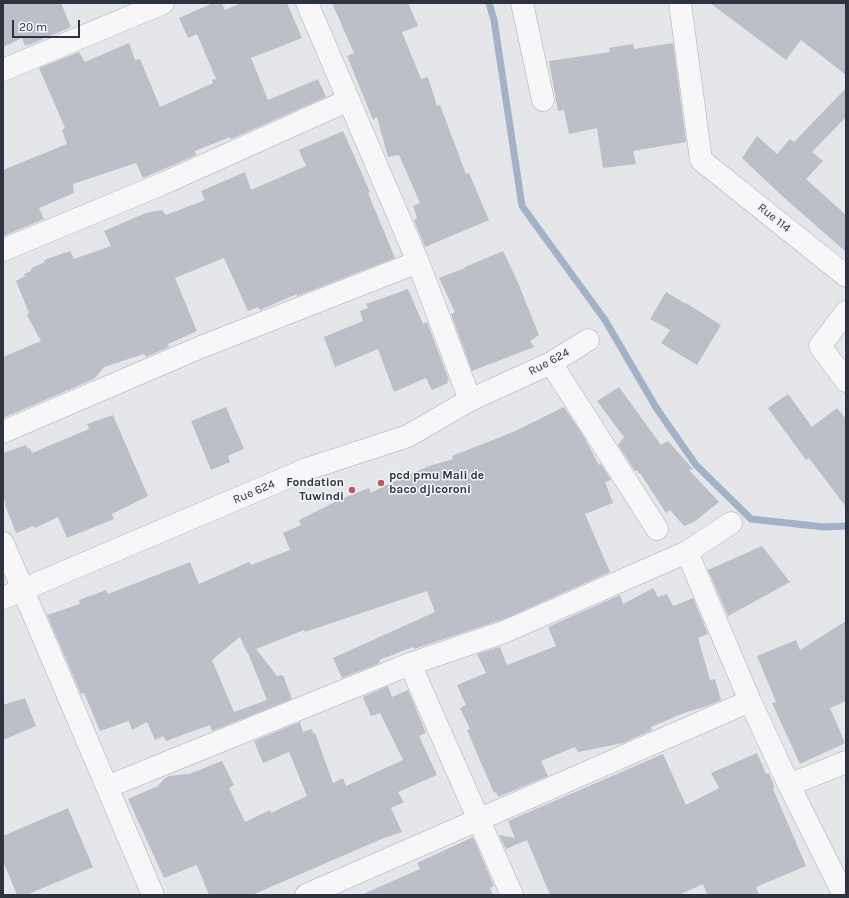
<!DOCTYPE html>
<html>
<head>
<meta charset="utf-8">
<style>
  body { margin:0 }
  #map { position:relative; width:849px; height:898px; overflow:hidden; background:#e4e6ea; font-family:Karla,sans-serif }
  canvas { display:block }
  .frame { position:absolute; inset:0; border:4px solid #2d3341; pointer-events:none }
  .scale { position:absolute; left:12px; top:20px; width:68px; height:18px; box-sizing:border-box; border:2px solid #2d3341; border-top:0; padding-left:5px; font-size:12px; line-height:14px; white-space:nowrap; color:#2d3341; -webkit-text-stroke:3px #f4f5f8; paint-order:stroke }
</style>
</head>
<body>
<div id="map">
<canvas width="849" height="898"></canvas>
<div class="frame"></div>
<div class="scale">20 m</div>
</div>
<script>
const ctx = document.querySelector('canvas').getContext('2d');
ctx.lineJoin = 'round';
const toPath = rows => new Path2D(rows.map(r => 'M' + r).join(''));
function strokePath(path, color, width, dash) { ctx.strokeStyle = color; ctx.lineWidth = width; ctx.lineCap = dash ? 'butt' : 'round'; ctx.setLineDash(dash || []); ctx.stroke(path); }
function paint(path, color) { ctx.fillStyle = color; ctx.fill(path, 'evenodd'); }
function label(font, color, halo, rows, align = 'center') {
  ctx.font = font + ' Karla,sans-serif'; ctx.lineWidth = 3; ctx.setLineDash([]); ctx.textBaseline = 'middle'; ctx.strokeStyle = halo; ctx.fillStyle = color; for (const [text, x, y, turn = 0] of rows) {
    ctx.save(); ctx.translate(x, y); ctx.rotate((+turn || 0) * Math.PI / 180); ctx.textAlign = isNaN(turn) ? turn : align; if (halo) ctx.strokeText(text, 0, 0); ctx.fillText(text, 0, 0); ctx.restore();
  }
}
strokePath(toPath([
  [489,3,494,20,522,206,605,320,657,409,696,465,751,519,824,527,846,526]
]), '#a3b2c6', 7);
paint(toPath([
  [3,3,61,3,71,27,29,45,29,44,25,46,22,38,3,47],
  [213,3,222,3,225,10,241,3,287,3,302,38,251,58,268,100,318,79,326,97,231,139,230,137,195,151,196,155,143,178,136,163,73,184,74,193,39,208,44,219,3,236,3,170,67,144,62,130,65,128,39,68,79,52,85,62,129,43,135,60,140,59,160,107,213,83,212,80,216,79,197,34,188,38,179,18],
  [332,3,408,3,418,26,402,32,421,79,428,77,437,106,440,105,466,174,469,173,489,220,425,247,414,220,417,218,413,206,420,203,399,155,388,157,377,117,373,120,347,56,354,53],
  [710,3,846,3,846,75,801,40,786,60],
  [673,43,686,142,633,151,636,164,603,168,597,128,569,134,564,110,558,111,549,61,610,52,609,48,633,44,634,49],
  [846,88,846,117,812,152,823,161,806,179,846,215,846,252,780,194,742,158,757,136,777,154,790,139,794,142],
  [343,131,370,192,368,193,395,258,297,296,297,294,260,310,258,307,248,311,224,258,175,278,197,331,168,344,169,347,146,357,144,354,104,367,94,379,3,418,3,357,41,341,27,315,29,313,16,281,25,276,24,274,31,271,32,268,45,262,44,260,70,251,74,259,111,246,104,231,146,213,162,210,166,215,205,200,201,191,245,172,251,190,306,166,299,150],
  [503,251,516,278,539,335,530,341,534,347,472,371,451,314,455,312,439,278,465,268,465,267],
  [408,289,423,324,427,322,449,380,447,381,448,383,432,390,426,378,394,392,378,349,335,367,324,337,363,321,360,311,368,308,366,304],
  [666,292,686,304,686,303,721,325,697,365,661,343,670,330,650,319],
  [619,387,661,445,668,441,693,469,689,470,719,502,694,522,684,526,670,510,666,513,640,473,639,474,637,470,635,471,618,445,624,437,597,401],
  [788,394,812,427,837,408,846,419,846,507,809,458,806,460,768,408],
  [226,407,244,449,228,456,230,462,211,470,191,421],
  [564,407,584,437,599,465,601,464,611,480,605,482,613,503,585,514,610,572,504,619,414,649,413,647,379,660,380,663,342,678,333,658,435,612,427,591,305,632,304,630,256,649,277,676,283,675,292,699,212,731,210,725,166,741,163,736,155,740,147,722,132,730,129,721,100,731,84,693,81,694,47,615,80,604,79,600,106,590,108,594,190,562,199,584,249,562,251,565,290,550,283,533,301,525,299,520,341,499,369,488,371,493,384,486,429,466,453,459,452,456,513,432],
  [240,637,247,653,248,653,267,700,234,712,212,660],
  [113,415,148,496,112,514,114,519,67,538,58,517,35,528,33,526,16,533,5,505,6,503,3,497,3,453,26,445,28,449,30,448,32,453,89,429,87,424],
  [762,546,790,582,728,616,708,570],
  [653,588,658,597,667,594,673,606,693,598,708,634,698,638,710,680,715,679,721,700,707,706,684,713,651,727,652,730,623,743,578,752,575,747,541,761,548,776,498,797,496,792,494,793,467,730,470,729,460,708,466,705,457,685,486,673,477,654,500,647,507,665,556,646,548,627,620,595,623,604],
  [846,621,846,701,830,708,845,743,800,764,772,703,776,702,757,656,796,640,800,650],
  [388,686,392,697,408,690,426,733,419,736,437,775,398,792,404,802,391,808,402,832,384,838,252,895,209,895,197,865,164,878,128,799,158,786,164,779,169,776,189,774,222,761,234,785,229,788,245,822,270,810,271,813,307,796,289,752,263,763,254,741,300,722,303,732,312,729,313,733,315,733,333,783,343,778,346,786,403,760,380,713,371,716,363,697],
  [25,698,36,726,3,740,3,705],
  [757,753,766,774,769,773,774,786,773,789,806,866,756,887,759,895,707,895,703,884,679,895,550,895,527,840,506,849,499,835,515,838,508,821,663,754,686,805,719,788,711,773],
  [68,808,93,867,26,895,17,895,3,861,3,836],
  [473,837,494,886,490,888,493,895,361,895,420,869,417,863]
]), '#bcbfc7');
const street = toPath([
  [307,3,418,262,470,400],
  [522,3,543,100],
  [680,3,701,160,846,276],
  [3,70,163,3],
  [3,250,162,184,349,100],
  [846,312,820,346,846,381],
  [551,363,657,529],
  [3,432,201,347,418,262],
  [3,543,153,895],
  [687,552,750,701,789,785,844,895],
  [3,598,307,469,408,436,470,400,551,363,588,340],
  [410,664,512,895],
  [789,785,846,762],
  [107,787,410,664,504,632,687,552,731,523],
  [306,895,750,701]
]);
strokePath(street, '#a9adb4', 23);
strokePath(street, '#f7f7f9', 22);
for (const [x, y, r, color] of [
  [381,483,4,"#c15860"],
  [352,490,4,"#c15860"]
]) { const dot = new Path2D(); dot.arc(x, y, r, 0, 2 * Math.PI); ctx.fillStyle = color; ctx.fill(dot); strokePath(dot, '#f4f5f8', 1.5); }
label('12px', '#2d3341', '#f4f5f8', [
  ["Rue 114",774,218,39],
  ["Rue 624",549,362,-28],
  ["Rue 624",254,492,-23]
]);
label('bold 12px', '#2d3341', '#f4f5f8', [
  ["pcd pmu Mali de",389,476],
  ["baco djicoroni",389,490],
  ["Fondation",344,483,"right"],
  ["Tuwindi",344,497,"right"]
], 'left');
</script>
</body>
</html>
